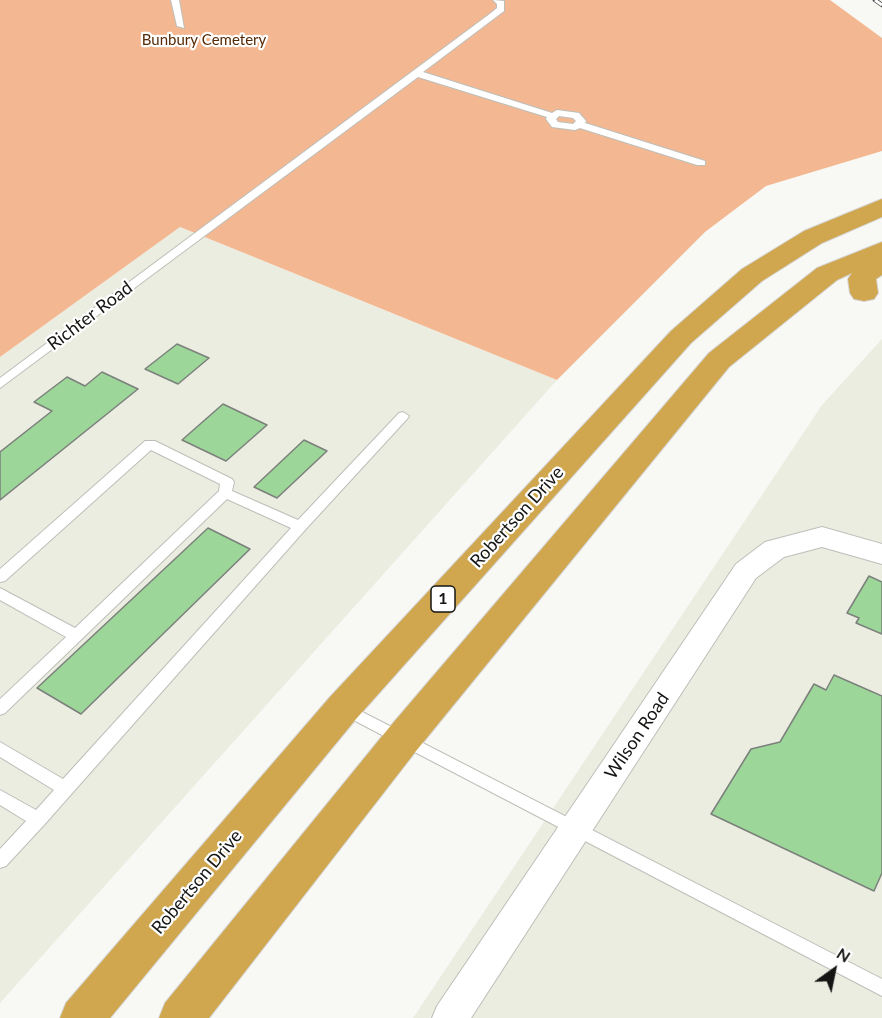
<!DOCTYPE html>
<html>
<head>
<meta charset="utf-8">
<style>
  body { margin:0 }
  #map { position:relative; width:882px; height:1018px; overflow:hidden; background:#f8f9f4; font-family:Lato,sans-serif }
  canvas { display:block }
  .north { position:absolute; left:804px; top:940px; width:60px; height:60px; -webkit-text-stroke:4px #fff; paint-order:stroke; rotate:33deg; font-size:16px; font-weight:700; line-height:24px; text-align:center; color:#151614 }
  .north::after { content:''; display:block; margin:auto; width:21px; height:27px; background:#151614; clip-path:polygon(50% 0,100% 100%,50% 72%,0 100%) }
</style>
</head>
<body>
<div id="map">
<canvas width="882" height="1018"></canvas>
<div class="north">N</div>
</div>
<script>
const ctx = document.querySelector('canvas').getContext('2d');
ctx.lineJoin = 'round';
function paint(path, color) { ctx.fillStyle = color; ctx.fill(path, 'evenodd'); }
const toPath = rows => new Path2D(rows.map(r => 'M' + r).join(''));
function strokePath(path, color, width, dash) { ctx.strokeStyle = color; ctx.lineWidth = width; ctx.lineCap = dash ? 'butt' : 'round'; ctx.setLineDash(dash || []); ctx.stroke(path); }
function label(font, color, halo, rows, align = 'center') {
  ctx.font = font + ' Lato,sans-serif'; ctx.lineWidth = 4.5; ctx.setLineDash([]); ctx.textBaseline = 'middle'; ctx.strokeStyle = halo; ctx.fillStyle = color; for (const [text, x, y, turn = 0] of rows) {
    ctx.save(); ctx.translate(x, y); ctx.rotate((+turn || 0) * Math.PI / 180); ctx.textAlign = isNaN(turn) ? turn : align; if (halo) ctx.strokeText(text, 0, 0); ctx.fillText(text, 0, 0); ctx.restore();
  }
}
paint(toPath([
  [180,227,557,380,0,1003,0,357],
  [882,339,882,1018,413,1018,822,405]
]), '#ebede1');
paint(toPath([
  [0,0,830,0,882,38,882,151,766,186,705,232,557,380,180,227,0,357]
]), '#f3b892');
const building = toPath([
  [177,344,209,358,178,384,145,369,177,344],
  [102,372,138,389,0,500,0,452,52,411,34,402,67,377,85,386,102,372],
  [223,404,267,425,226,461,182,440,223,404],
  [304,440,327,451,277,498,254,487,304,440],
  [208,528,250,549,81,714,37,688,208,528],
  [869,576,882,582,882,634,856,623,859,618,847,613,869,576],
  [834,675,882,696,882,873,874,891,711,814,751,749,780,742,814,684,826,690,834,675]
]);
paint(building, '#9cd699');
strokePath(building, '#7c807c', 1.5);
const lane = toPath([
  [171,0,179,0,184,28,177,26,171,0],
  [493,0,504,1,504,11,423,72,552,113,557,110,579,113,586,121,585,123,705,161,705,165,697,165,580,128,575,130,552,127,546,119,547,117,418,77,0,388,0,378,491,13,497,8,497,4,493,0],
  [559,116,573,118,576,121,573,124,558,122,556,119,559,116],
  [403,412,409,416,407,419,305,530,44,825,6,866,0,868,0,849,26,821,0,805,0,790,36,810,54,790,0,757,0,742,63,779,291,528,227,499,5,713,0,715,0,699,66,637,0,600,0,588,75,628,219,491,220,484,151,450,5,581,0,582,0,569,145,441,155,441,232,479,234,482,232,491,298,520,399,413,403,412],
  [343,702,882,979,882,996,338,712,335,708,338,704,343,702]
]);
const street = toPath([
  [822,527,882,544,882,564,822,547,784,557,756,578,471,1018,432,1018,437,1006,736,564,765,542,822,527]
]);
const highway = toPath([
  [882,199,882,217,822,243,762,281,691,343,356,719,110,1018,60,1018,66,1003,330,697,671,331,742,269,804,231,882,199],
  [882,242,882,275,876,279,878,293,874,299,864,301,854,299,850,293,848,279,852,273,837,280,729,367,416,751,209,1018,159,1018,165,1003,388,729,709,353,817,268,882,242]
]);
strokePath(lane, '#bebeb9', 2);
strokePath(street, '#bebeb9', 2);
strokePath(highway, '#d5d5d5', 2);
paint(lane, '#fff');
paint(street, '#fff');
paint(highway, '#d0a74e');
const rail = toPath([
  [875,0,882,5]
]);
strokePath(rail, '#464744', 4.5);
strokePath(rail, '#fff', 3, [10]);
label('15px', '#562a05', '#fff', [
  ["Bunbury Cemetery",204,40]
]);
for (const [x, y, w] of [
  [443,599,24]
]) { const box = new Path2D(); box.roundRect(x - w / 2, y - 13, w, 26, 4.5); ctx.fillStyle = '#fff'; ctx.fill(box); strokePath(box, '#151614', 1.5); }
label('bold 16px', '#151614', null, [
  ["1",443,599]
]);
label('18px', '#151614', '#fff', [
  ["Richter Road",90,316,-37],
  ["Robertson Drive",517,517,-48],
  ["Wilson Road",637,736,-56],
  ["Robertson Drive",197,882,-50]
]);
</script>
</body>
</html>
